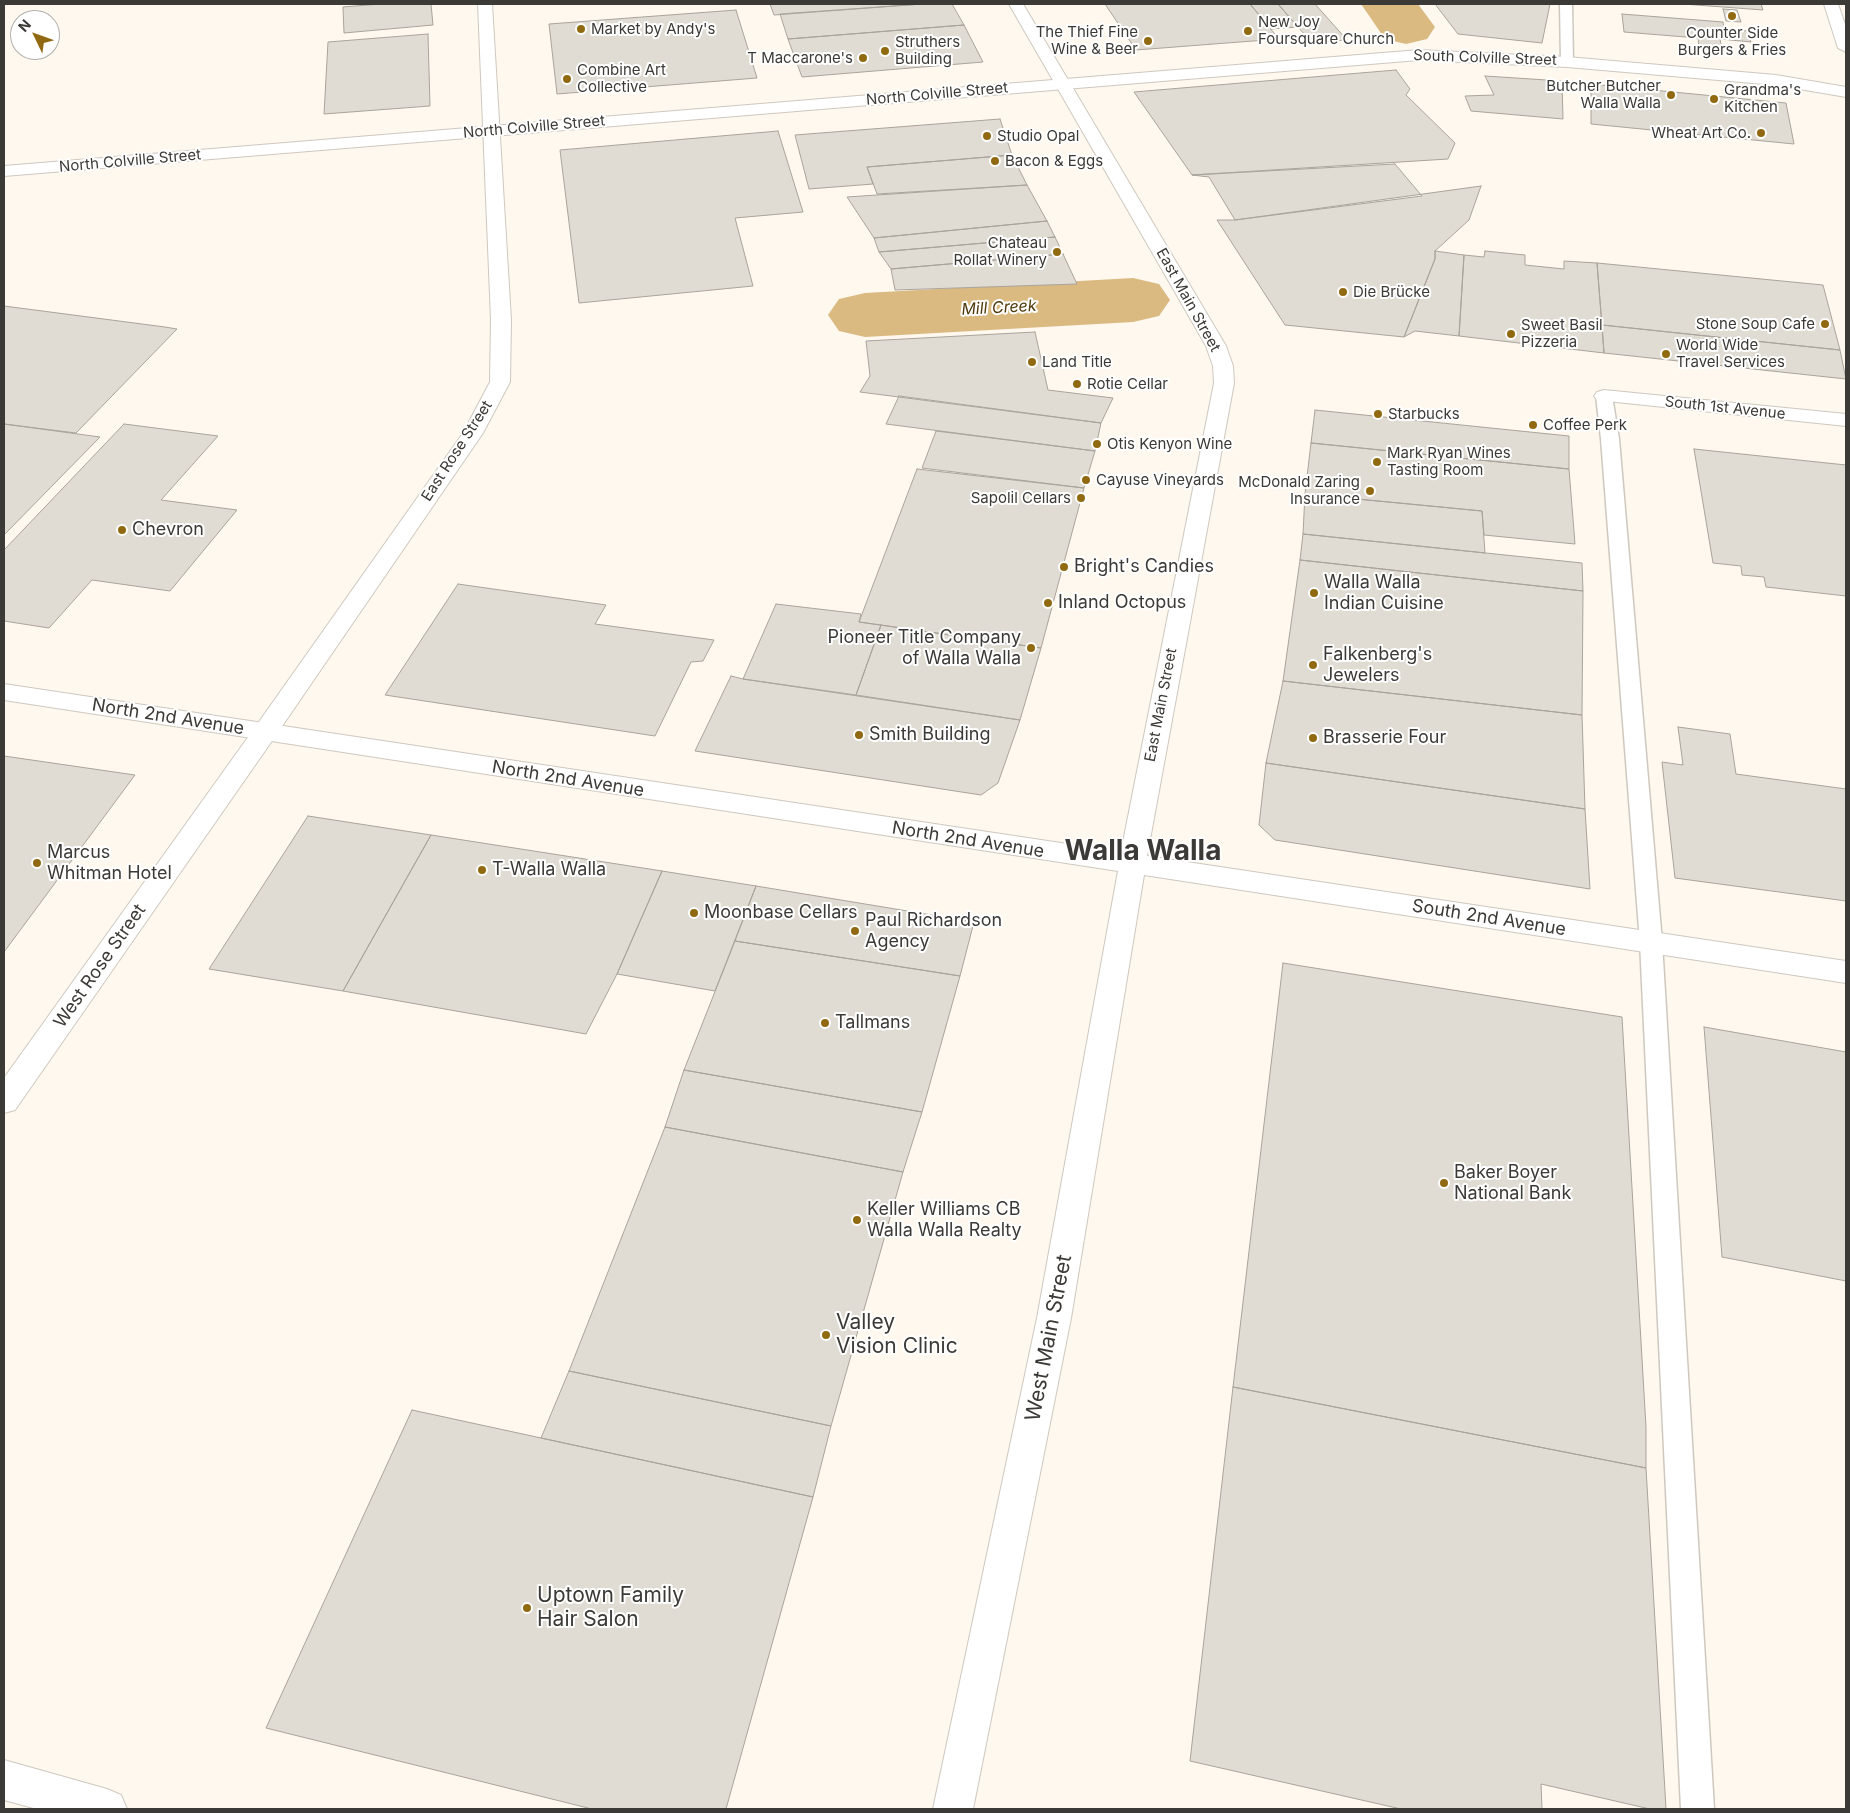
<!DOCTYPE html>
<html>
<head>
<meta charset="utf-8">
<style>
  body { margin:0 }
  #map { position:relative; width:1850px; height:1813px; overflow:hidden; background:#fef8ef; font-family:Inter,sans-serif }
  canvas { display:block }
  .frame { position:absolute; inset:0; border:5px solid #3c3a36; pointer-events:none }
  .north { position:absolute; left:10px; top:10px; width:50px; height:50px; box-sizing:border-box; background:#fff; border:1px solid #b1b0af; border-radius:50%; rotate:312deg; font-size:14px; font-weight:700; line-height:20px; text-align:center; color:#3c3a36 }
  .north::after { content:''; display:block; margin:auto; width:18px; height:22px; background:#916910; clip-path:polygon(50% 0,100% 100%,50% 72%,0 100%) }
</style>
</head>
<body>
<div id="map">
<canvas width="1850" height="1813"></canvas>
<div class="frame"></div>
<div class="north">N</div>
</div>
<script>
const ctx = document.querySelector('canvas').getContext('2d');
ctx.lineJoin = 'round';
const toPath = rows => new Path2D(rows.map(r => 'M' + r).join(''));
function paint(path, color) { ctx.fillStyle = color; ctx.fill(path, 'evenodd'); }
function strokePath(path, color, width, dash) { ctx.strokeStyle = color; ctx.lineWidth = width; ctx.lineCap = dash ? 'butt' : 'round'; ctx.setLineDash(dash || []); ctx.stroke(path); }
function label(font, color, halo, rows, align = 'center') {
  ctx.font = font + ' Inter,sans-serif'; ctx.lineWidth = 4; ctx.setLineDash([]); ctx.textBaseline = 'middle'; ctx.strokeStyle = halo; ctx.fillStyle = color; for (const [text, x, y, turn = 0] of rows) {
    ctx.save(); ctx.translate(x, y); ctx.rotate((+turn || 0) * Math.PI / 180); ctx.textAlign = isNaN(turn) ? turn : align; if (halo) ctx.strokeText(text, 0, 0); ctx.fillText(text, 0, 0); ctx.restore();
  }
}
paint(toPath([
  [1361,4,1418,4,1435,27,1427,39,1406,44,1385,39,1361,4],
  [1133,278,1159,284,1170,300,1159,316,1133,322,865,337,839,331,828,315,839,299,865,293,1133,278]
]), '#dbba82');
const building = toPath([
  [380,4,431,4,433,25,344,33,343,7,380,4],
  [770,4,922,4,774,15,770,4],
  [922,4,952,4,964,25,788,39,780,14,922,4],
  [1105,4,1250,4,1279,39,1136,50,1105,4],
  [1250,4,1278,4,1298,27,1271,29,1250,4],
  [1278,4,1315,4,1347,40,1312,43,1278,4],
  [1435,4,1550,4,1542,43,1458,34,1435,4],
  [1683,4,1761,4,1763,10,1683,4],
  [1723,9,1737,10,1741,22,1726,21,1723,9],
  [736,10,757,78,557,94,549,24,736,10],
  [1622,14,1723,22,1724,29,1748,31,1751,42,1720,39,1722,49,1699,47,1698,38,1624,32,1622,14],
  [964,25,983,62,802,77,788,39,964,25],
  [428,34,430,106,324,114,328,42,428,34],
  [1396,70,1410,89,1406,95,1455,143,1448,159,1192,175,1134,92,1396,70],
  [1485,76,1562,81,1563,119,1471,111,1465,96,1494,95,1485,76],
  [1591,84,1786,103,1794,144,1591,124,1591,84],
  [1000,119,1012,155,867,167,873,184,809,189,795,135,1000,119],
  [778,131,803,212,735,218,753,286,579,303,560,150,778,131],
  [1012,155,1027,185,877,194,867,167,1012,155],
  [1395,164,1422,196,1235,220,1209,177,1192,175,1395,164],
  [1027,185,1047,221,874,238,847,197,1027,185],
  [1481,186,1469,220,1435,251,1435,259,1404,337,1285,325,1217,220,1235,220,1481,186],
  [1047,221,1055,237,879,252,874,238,1047,221],
  [1055,237,1063,254,891,269,879,252,1055,237],
  [1435,251,1464,255,1459,336,1415,331,1404,337,1435,259,1435,251],
  [1485,251,1525,255,1525,265,1564,269,1564,261,1597,263,1604,353,1459,336,1464,255,1484,257,1485,251],
  [1063,254,1077,284,895,290,891,269,1063,254],
  [1597,263,1823,285,1840,350,1602,325,1597,263],
  [4,306,165,327,177,329,76,433,4,424,4,306],
  [1602,325,1840,350,1846,379,1604,353,1602,325],
  [1035,332,1048,390,1113,398,1101,423,860,392,870,376,866,341,1035,332],
  [899,396,1101,423,1095,451,886,424,899,396],
  [1315,410,1569,436,1569,469,1311,443,1315,410],
  [4,424,100,437,4,535,4,424],
  [124,424,218,436,161,500,237,510,170,591,92,580,49,628,4,621,4,550,124,424],
  [936,431,1095,451,1084,488,922,468,936,431],
  [1311,443,1569,469,1575,544,1484,535,1482,511,1305,494,1311,443],
  [1694,449,1846,465,1846,596,1766,587,1764,577,1742,575,1741,566,1713,563,1694,449],
  [917,469,1084,488,1041,648,859,622,917,469],
  [1305,494,1482,511,1485,553,1303,534,1305,494],
  [1303,534,1582,563,1583,591,1300,560,1303,534],
  [1300,560,1583,591,1582,715,1283,681,1300,560],
  [458,584,606,605,595,624,714,640,703,661,691,662,655,736,385,695,458,584],
  [776,604,861,614,859,622,881,625,856,695,743,679,776,604],
  [881,625,1041,648,1020,720,856,695,881,625],
  [731,676,743,679,1020,720,998,783,981,795,695,751,731,676],
  [1283,681,1582,715,1585,809,1266,763,1283,681],
  [1678,727,1730,734,1736,774,1846,789,1846,901,1675,878,1662,762,1683,765,1678,727],
  [4,756,135,775,4,952,4,756],
  [1266,763,1585,809,1590,889,1275,840,1259,825,1266,763],
  [308,816,431,835,343,991,209,969,308,816],
  [431,835,662,871,617,974,586,1034,343,991,431,835],
  [662,871,756,886,715,991,617,974,662,871],
  [756,886,974,922,960,976,735,941,756,886],
  [735,941,960,976,922,1112,684,1070,735,941],
  [1283,963,1622,1017,1646,1427,1646,1468,1233,1387,1283,963],
  [1704,1027,1846,1052,1846,1281,1722,1257,1704,1027],
  [684,1070,922,1112,903,1172,665,1127,684,1070],
  [665,1127,903,1172,831,1426,569,1371,665,1127],
  [569,1371,831,1426,813,1497,541,1438,569,1371],
  [1233,1387,1646,1468,1666,1809,1650,1809,1541,1784,1542,1809,1401,1809,1190,1761,1233,1387],
  [412,1410,813,1497,726,1809,592,1809,266,1728,412,1410]
]);
paint(building, '#e1dcd3');
strokePath(building, '#a9a39b', 1);
const service = toPath([
  [1560,4,1572,4,1573,62,1567,66,1561,62,1560,4],
  [1604,391,1610,393,1612,396,1619,439,1662,942,1714,1809,1681,1809,1640,942,1601,439,1596,396,1598,393,1604,391]
]);
const tertiary = toPath([
  [1419,50,1567,57,1776,75,1846,87,1846,97,1776,85,1567,67,1419,60,4,176,4,166,1419,50],
  [1604,390,1846,414,1846,426,1597,400,1594,396,1597,392,1604,390],
  [4,1760,107,1789,121,1795,127,1809,37,1809,4,1800,4,1760]
]);
const secondary = toPath([
  [1009,4,1023,4,1226,346,1233,366,1234,383,1147,856,1846,961,1846,983,1144,875,1071,1318,973,1809,933,1809,1037,1318,1118,871,4,700,4,684,1121,852,1214,383,1213,366,1206,346,1009,4],
  [1824,4,1838,4,1846,27,1846,52,1838,48,1824,4]
]);
const primary = toPath([
  [478,4,492,4,511,320,510,382,483,433,274,738,15,1110,4,1113,4,1078,256,726,463,433,490,382,491,320,478,4]
]);
strokePath(service, '#cec8bf', 3);
strokePath(tertiary, '#cec8bf', 2);
strokePath(secondary, '#cec8bf', 2);
strokePath(primary, '#cec8bf', 2);
paint(service, '#fff');
paint(tertiary, '#fff');
paint(secondary, '#fff');
paint(primary, '#fff');
for (const [x, y, r, color] of [
  [1732,16,5,"#916910"],
  [581,29,5,"#916910"],
  [1248,31,5,"#916910"],
  [1148,41,5,"#916910"],
  [885,51,5,"#916910"],
  [863,58,5,"#916910"],
  [567,79,5,"#916910"],
  [1671,95,5,"#916910"],
  [1714,99,5,"#916910"],
  [1761,133,5,"#916910"],
  [987,136,5,"#916910"],
  [995,161,5,"#916910"],
  [1057,252,5,"#916910"],
  [1343,292,5,"#916910"],
  [1825,324,5,"#916910"],
  [1511,334,5,"#916910"],
  [1666,354,5,"#916910"],
  [1032,362,5,"#916910"],
  [1077,384,5,"#916910"],
  [1378,414,5,"#916910"],
  [1533,425,5,"#916910"],
  [1097,444,5,"#916910"],
  [1377,462,5,"#916910"],
  [1086,480,5,"#916910"],
  [1370,491,5,"#916910"],
  [1081,498,5,"#916910"],
  [122,530,5,"#916910"],
  [1064,567,5,"#916910"],
  [1314,593,5,"#916910"],
  [1048,603,5,"#916910"],
  [1031,648,5,"#916910"],
  [1313,665,5,"#916910"],
  [859,735,5,"#916910"],
  [1313,738,5,"#916910"],
  [37,863,5,"#916910"],
  [482,870,5,"#916910"],
  [694,913,5,"#916910"],
  [855,931,5,"#916910"],
  [825,1023,5,"#916910"],
  [1444,1183,5,"#916910"],
  [857,1220,5,"#916910"],
  [826,1335,5,"#916910"],
  [527,1608,5,"#916910"]
]) { const dot = new Path2D(); dot.arc(x, y, r, 0, 2 * Math.PI); ctx.fillStyle = color; ctx.fill(dot); strokePath(dot, '#fff', 2); }
label('15px', '#3c3a36', '#fff', [
  ["New Joy",1258,22],
  ["Foursquare Church",1258,39],
  ["Market by Andy's",591,29],
  ["The Thief Fine",1138,32,"right"],
  ["Wine & Beer",1138,49,"right"],
  ["Counter Side",1732,33,"center"],
  ["Burgers & Fries",1732,50,"center"],
  ["Struthers",895,42],
  ["Building",895,59],
  ["T Maccarone's",853,58,"right"],
  ["Combine Art",577,70],
  ["Collective",577,87],
  ["Butcher Butcher",1661,86,"right"],
  ["Walla Walla",1661,103,"right"],
  ["Grandma's",1724,90],
  ["Kitchen",1724,107],
  ["Wheat Art Co.",1751,133,"right"],
  ["Studio Opal",997,136],
  ["Bacon & Eggs",1005,161],
  ["Chateau",1047,243,"right"],
  ["Rollat Winery",1047,260,"right"],
  ["Die Brücke",1353,292],
  ["Stone Soup Cafe",1815,324,"right"],
  ["Sweet Basil",1521,325],
  ["Pizzeria",1521,342],
  ["World Wide",1676,345],
  ["Travel Services",1676,362],
  ["Land Title",1042,362],
  ["Rotie Cellar",1087,384],
  ["Starbucks",1388,414],
  ["Coffee Perk",1543,425],
  ["Otis Kenyon Wine",1107,444],
  ["Mark Ryan Wines",1387,453],
  ["Tasting Room",1387,470],
  ["Cayuse Vineyards",1096,480],
  ["McDonald Zaring",1360,482,"right"],
  ["Insurance",1360,499,"right"],
  ["Sapolil Cellars",1071,498,"right"]
], 'left');
label('15px', '#3c3a36', '#fff', [
  ["South Colville Street",1485,58,2],
  ["North Colville Street",937,94,-5],
  ["North Colville Street",534,127,-5],
  ["North Colville Street",130,161,-5],
  ["East Main Street",1188,300,61],
  ["South 1st Avenue",1725,408,6],
  ["East Rose Street",457,451,-57],
  ["East Main Street",1161,705,-79]
]);
label('italic 16px', '#50390b', '#fff', [
  ["Mill Creek",999,308,-3]
]);
label('18px', '#3c3a36', '#fff', [
  ["Chevron",132,530],
  ["Bright's Candies",1074,567],
  ["Walla Walla",1324,583],
  ["Indian Cuisine",1324,604],
  ["Inland Octopus",1058,603],
  ["Pioneer Title Company",1021,638,"right"],
  ["of Walla Walla",1021,659,"right"],
  ["Falkenberg's",1323,655],
  ["Jewelers",1323,676],
  ["Smith Building",869,735],
  ["Brasserie Four",1323,738],
  ["Marcus",47,853],
  ["Whitman Hotel",47,874],
  ["T-Walla Walla",492,870],
  ["Moonbase Cellars",704,913],
  ["Paul Richardson",865,921],
  ["Agency",865,942],
  ["Tallmans",835,1023],
  ["Baker Boyer",1454,1173],
  ["National Bank",1454,1194],
  ["Keller Williams CB",867,1210],
  ["Walla Walla Realty",867,1231]
], 'left');
label('18px', '#3c3a36', '#fff', [
  ["North 2nd Avenue",168,717,9],
  ["North 2nd Avenue",568,779,9],
  ["North 2nd Avenue",968,840,9],
  ["South 2nd Avenue",1489,918,9],
  ["West Rose Street",100,966,-55]
]);
label('21px', '#3c3a36', '#fff', [
  ["Valley",836,1323],
  ["Vision Clinic",836,1347],
  ["Uptown Family",537,1596],
  ["Hair Salon",537,1620]
], 'left');
label('21px', '#3c3a36', '#fff', [
  ["West Main Street",1049,1338,-79]
]);
label('bold 28px', '#3c3a36', '#fff', [
  ["Walla Walla",1143,852]
]);
</script>
</body>
</html>
